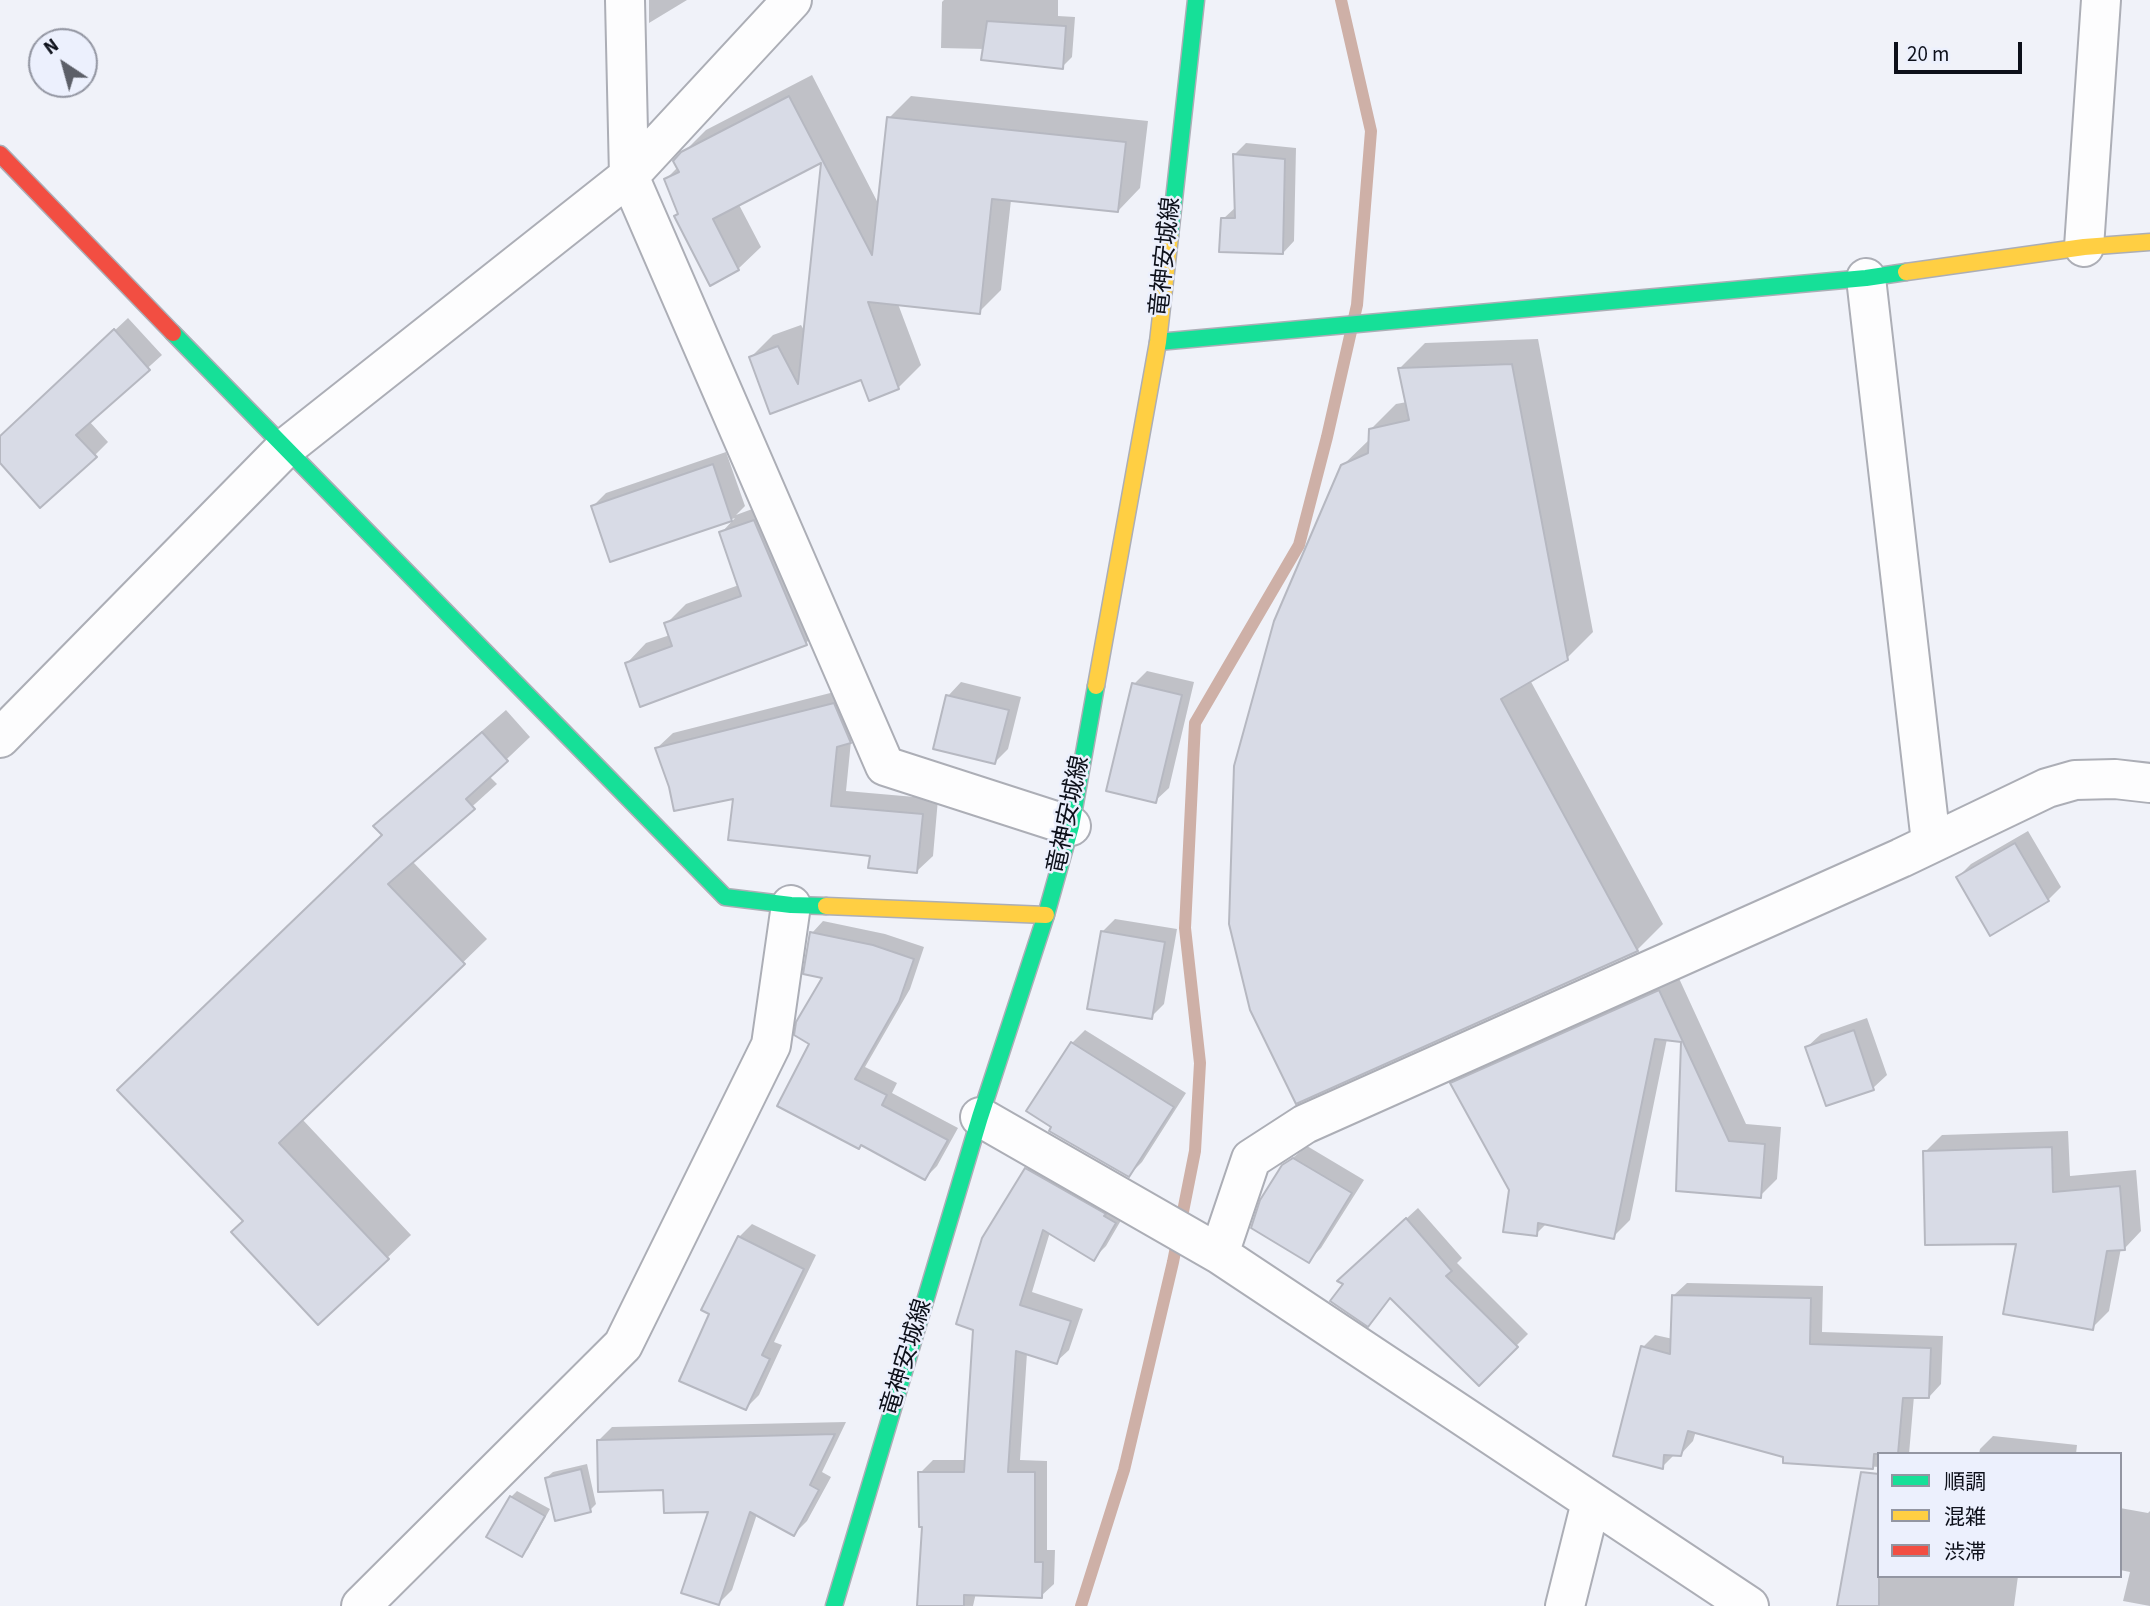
<!DOCTYPE html>
<html>
<head>
<meta charset="utf-8">
<style>
  body { margin:0 }
  #map { position:relative; width:2150px; height:1606px; overflow:hidden; background:#f0f2f9; font-family:"Source Sans 3","Noto Sans JP",sans-serif }
  canvas { display:block }
  .legend { position:absolute; left:1877px; top:1452px; width:245px; height:126px; box-sizing:border-box; background:#ecf0fd; border:2px solid #9396a2; margin:0; padding:9px 12px; list-style:none; font-size:21px; color:#0d101a }
  .legend li { display:flex; align-items:center; gap:14px; height:35px }
  .legend b { width:35px; border:2px solid #9396a2 }
  .north { position:absolute; left:28px; top:28px; width:70px; height:70px; box-sizing:border-box; background:#ecf0fd; border:2px solid #9396a2; border-radius:50%; rotate:324deg; font-size:19px; font-weight:700; line-height:28px; text-align:center; color:#0d101a }
  .north::after { content:''; display:block; margin:auto; width:24px; height:32px; background:#5c5f68; clip-path:polygon(50% 0,100% 100%,50% 72%,0 100%) }
  .scale { position:absolute; left:1894px; top:42px; width:128px; height:32px; box-sizing:border-box; border:4px solid #0d101a; border-top:0; padding-left:9px; font-size:21px; line-height:24px; white-space:nowrap; color:#0d101a; -webkit-text-stroke:5px #ecf0fd; paint-order:stroke }
</style>
</head>
<body>
<div id="map">
<canvas width="2150" height="1606"></canvas>
<ul class="legend">
<li><b style="height:9px;background:#16e098"></b>順調</li>
<li><b style="height:9px;background:#ffcf43"></b>混雑</li>
<li><b style="height:9px;background:#f24e42"></b>渋滞</li>
</ul>
<div class="north">N</div>
<div class="scale">20 m</div>
</div>
<script>
const ctx = document.querySelector('canvas').getContext('2d');
ctx.lineJoin = 'round';
function paint(path, color) { ctx.fillStyle = color; ctx.fill(path, 'evenodd'); }
const toPath = rows => new Path2D(rows.map(r => 'M' + r).join(''));
function strokePath(path, color, width, dash) { ctx.strokeStyle = color; ctx.lineWidth = width; ctx.lineCap = dash ? 'butt' : 'round'; ctx.setLineDash(dash || []); ctx.stroke(path); }
function label(font, color, halo, rows, align = 'center') {
  ctx.font = font + ' "Source Sans 3","Noto Sans JP",sans-serif'; ctx.lineWidth = 5; ctx.setLineDash([]); ctx.textBaseline = 'middle'; ctx.strokeStyle = halo; ctx.fillStyle = color; for (const [text, x, y, turn = 0] of rows) {
    ctx.save(); ctx.translate(x, y); ctx.rotate((+turn || 0) * Math.PI / 180); ctx.textAlign = isNaN(turn) ? turn : align; if (halo) ctx.strokeText(text, 0, 0); ctx.fillText(text, 0, 0); ctx.restore();
  }
}
paint(toPath([
  [649,0,687,0,649,23],
  [944,0,1058,0,1058,16,1075,17,1072,57,1062,67,985,49,941,48,942,2],
  [812,75,879,205,889,118,911,96,1148,121,1140,188,1118,211,1011,200,1001,290,979,312,898,304,921,365,898,388,862,378,771,412,751,357,773,335,801,325,805,332,823,160,738,203,761,247,738,269,680,213,666,179,678,167,675,161,706,130],
  [1246,143,1296,148,1294,241,1283,253,1223,219,1236,207,1235,154],
  [128,318,162,355,89,421,108,442,95,455,0,461,0,438],
  [1538,339,1593,632,1567,658,1530,680,1663,924,1637,950,1297,1102,1342,466,1370,439,1370,430,1396,404,1407,402,1400,368,1425,343],
  [726,452,745,506,736,515,774,501,825,624,806,643,627,663,646,643,670,635,666,624,686,604,739,585,721,533,735,518,611,560,593,506,606,493],
  [1147,671,1194,682,1169,788,1155,801,1134,684],
  [961,682,1021,697,1008,749,995,762,948,696],
  [850,688,866,726,851,741,846,791,938,799,933,856,917,871,735,797,657,748,673,733],
  [506,710,530,737,489,776,497,784,412,861,487,939,302,1119,411,1235,387,1258,245,1221,384,835,376,826,399,803],
  [2028,831,2061,887,2048,900,1958,877,1971,864],
  [1115,919,1177,929,1164,1004,1151,1017,1102,932],
  [823,921,885,934,924,947,910,989,865,1067,897,1083,892,1093,958,1128,937,1166,925,1178,811,1043,824,977,812,933],
  [1677,974,1746,1124,1781,1127,1777,1179,1760,1196,1678,1189,1682,1041,1667,1039,1630,1220,1613,1237,1547,1223,1536,1234,1452,1084,1469,1067],
  [1867,1018,1887,1075,1873,1088,1827,1104,1807,1047,1821,1034],
  [1085,1030,1186,1093,1142,1162,1129,1175,1072,1043],
  [2068,1131,2070,1176,2136,1170,2141,1231,2125,1248,2121,1248,2109,1311,2092,1328,2018,1242,1925,1152,1942,1135],
  [1307,1146,1364,1180,1321,1248,1308,1261,1283,1166],
  [1039,1157,1127,1210,1106,1246,1093,1259,1050,1232,1032,1292,1083,1309,1069,1350,1056,1362,1027,1353,1020,1460,1047,1461,1047,1550,1055,1550,1054,1584,1041,1596,976,1593,973,1606,918,1606,924,1526,920,1473,933,1460,967,1460,1027,1169],
  [1418,1208,1462,1258,1457,1263,1528,1334,1479,1383,1391,1297,1368,1325,1346,1284,1351,1269],
  [752,1224,816,1255,774,1342,782,1345,759,1395,746,1408,712,1313,739,1237],
  [1687,1283,1823,1286,1822,1332,1943,1336,1941,1384,1929,1397,1914,1396,1909,1454,1879,1454,1879,1467,1785,1461,1785,1456,1696,1431,1693,1441,1681,1454,1675,1454,1662,1467,1643,1347,1655,1335,1673,1339,1674,1295],
  [846,1422,822,1472,831,1477,807,1521,794,1534,757,1514,732,1590,719,1603,711,1510,665,1488,598,1441,612,1427],
  [1993,1436,2077,1445,2076,1454,1979,1454,1980,1449],
  [587,1464,596,1504,590,1510,546,1478,553,1472],
  [517,1491,550,1509,528,1549,522,1555,511,1497],
  [2120,1508,2148,1513,2150,1511,2150,1606,2123,1601,2130,1572,2120,1570],
  [1879,1576,2018,1576,2014,1606,1839,1606]
]), '#0003');
strokePath(toPath([
  [1081,1606,1124,1470,1173,1262,1195,1151,1200,1063,1185,928,1195,723,1299,545,1327,437,1357,305,1371,131,1341,0]
]), '#ceb0a7', 12);
const building = toPath([
  [987,21,1066,26,1063,69,981,60,987,21],
  [789,96,872,255,887,117,1126,142,1118,212,992,199,980,314,868,302,899,389,869,401,861,380,770,414,749,357,778,346,798,384,821,163,713,219,739,270,710,286,674,216,678,214,664,179,679,172,673,161,681,152,789,96],
  [1233,154,1285,159,1283,254,1219,252,1221,218,1235,218,1233,154],
  [114,329,150,370,76,435,97,457,40,508,0,463,0,436,114,329],
  [1512,364,1568,660,1501,699,1638,951,1296,1104,1250,1010,1229,924,1234,766,1274,621,1341,465,1368,453,1369,429,1409,420,1398,368,1512,364],
  [713,464,732,521,610,562,591,506,713,464],
  [754,520,807,645,640,707,625,663,672,646,664,623,741,596,719,532,754,520],
  [1132,683,1182,695,1156,803,1106,791,1132,683],
  [946,695,1009,710,995,764,933,749,946,695],
  [834,703,851,743,837,747,831,806,923,814,917,873,868,868,870,856,728,840,733,799,674,811,669,787,655,748,834,703],
  [482,732,508,761,466,799,475,809,388,884,465,964,279,1143,389,1259,318,1325,231,1232,243,1221,117,1090,382,835,373,826,482,732],
  [2015,843,2049,901,1990,936,1956,877,2015,843],
  [1101,931,1165,942,1152,1019,1087,1009,1101,931],
  [810,932,873,945,914,959,899,1002,855,1079,887,1095,882,1105,948,1140,925,1180,861,1145,859,1149,777,1106,809,1044,794,1035,796,1022,822,978,803,974,810,932],
  [1659,990,1729,1141,1765,1144,1761,1198,1676,1191,1681,1042,1655,1039,1614,1239,1538,1223,1537,1236,1503,1232,1509,1190,1450,1083,1659,990],
  [1854,1030,1874,1090,1826,1106,1805,1047,1854,1030],
  [1071,1042,1174,1107,1129,1177,1049,1131,1051,1127,1026,1111,1071,1042],
  [2052,1147,2053,1192,2120,1186,2125,1250,2107,1251,2093,1330,2003,1314,2016,1244,1925,1245,1923,1151,2052,1147],
  [1293,1158,1352,1193,1309,1263,1251,1228,1260,1200,1282,1165,1293,1158],
  [1025,1168,1106,1214,1104,1216,1116,1223,1094,1261,1043,1230,1020,1305,1071,1321,1057,1364,1016,1351,1008,1472,1035,1472,1035,1562,1043,1562,1042,1598,964,1595,964,1606,917,1606,922,1527,919,1527,918,1472,964,1472,973,1330,956,1324,982,1238,1025,1168],
  [1406,1218,1452,1271,1446,1276,1518,1347,1479,1386,1390,1298,1368,1327,1330,1301,1343,1284,1337,1281,1406,1218],
  [738,1236,804,1269,762,1355,770,1359,746,1410,679,1381,709,1314,701,1310,738,1236],
  [1672,1295,1811,1298,1810,1344,1931,1348,1929,1398,1903,1398,1898,1454,1874,1454,1873,1469,1783,1463,1783,1457,1688,1431,1681,1456,1664,1455,1663,1469,1613,1456,1641,1346,1670,1354,1672,1295],
  [835,1434,810,1485,819,1490,794,1536,750,1512,719,1605,681,1593,708,1512,664,1513,663,1490,598,1492,597,1440,835,1434],
  [581,1469,591,1512,555,1521,545,1478,581,1469],
  [1861,1472,1879,1474,1879,1606,1837,1606,1861,1472],
  [510,1496,545,1516,522,1557,486,1537,510,1496]
]);
paint(building, '#d8dbe6');
strokePath(building, '#b6b8c1', 2);
const street = toPath([
  [625,0,629,176,885,766,1071,826],
  [2084,247,2101,0],
  [1866,278,1931,842],
  [0,738,284,449,629,176,792,0],
  [980,1117,1219,1254,1749,1606],
  [1219,1254,1251,1159,1305,1124,1901,858,2047,788,2075,780,2115,779,2150,783],
  [361,1606,623,1345,771,1045,791,905],
  [1565,1606,1591,1502]
]);
const fast = toPath([
  [1170,236,1196,0],
  [173,333,725,897,791,905,826,906],
  [1158,342,1866,278,1906,272],
  [834,1606,980,1117,1046,915,1071,826,1096,686]
]);
const slow = toPath([
  [1906,272,2084,247,2150,242],
  [1096,686,1158,342,1170,236],
  [826,906,1046,915]
]);
const jam = toPath([
  [0,154,173,333]
]);
strokePath(street, '#acaeb6', 42);
strokePath(fast, '#acaeb6', 19);
strokePath(slow, '#acaeb6', 19);
strokePath(jam, '#acaeb6', 19);
strokePath(street, '#fdfdfe', 38);
strokePath(fast, '#16e098', 16);
strokePath(slow, '#ffcf43', 16);
strokePath(jam, '#f24e42', 16);
label('24px', '#0d101a', '#ecf0fd', [
  ["竜神安城線",1167,257,-84],
  ["竜神安城線",1070,815,-78],
  ["竜神安城線",908,1358,-73]
]);
</script>
</body>
</html>
